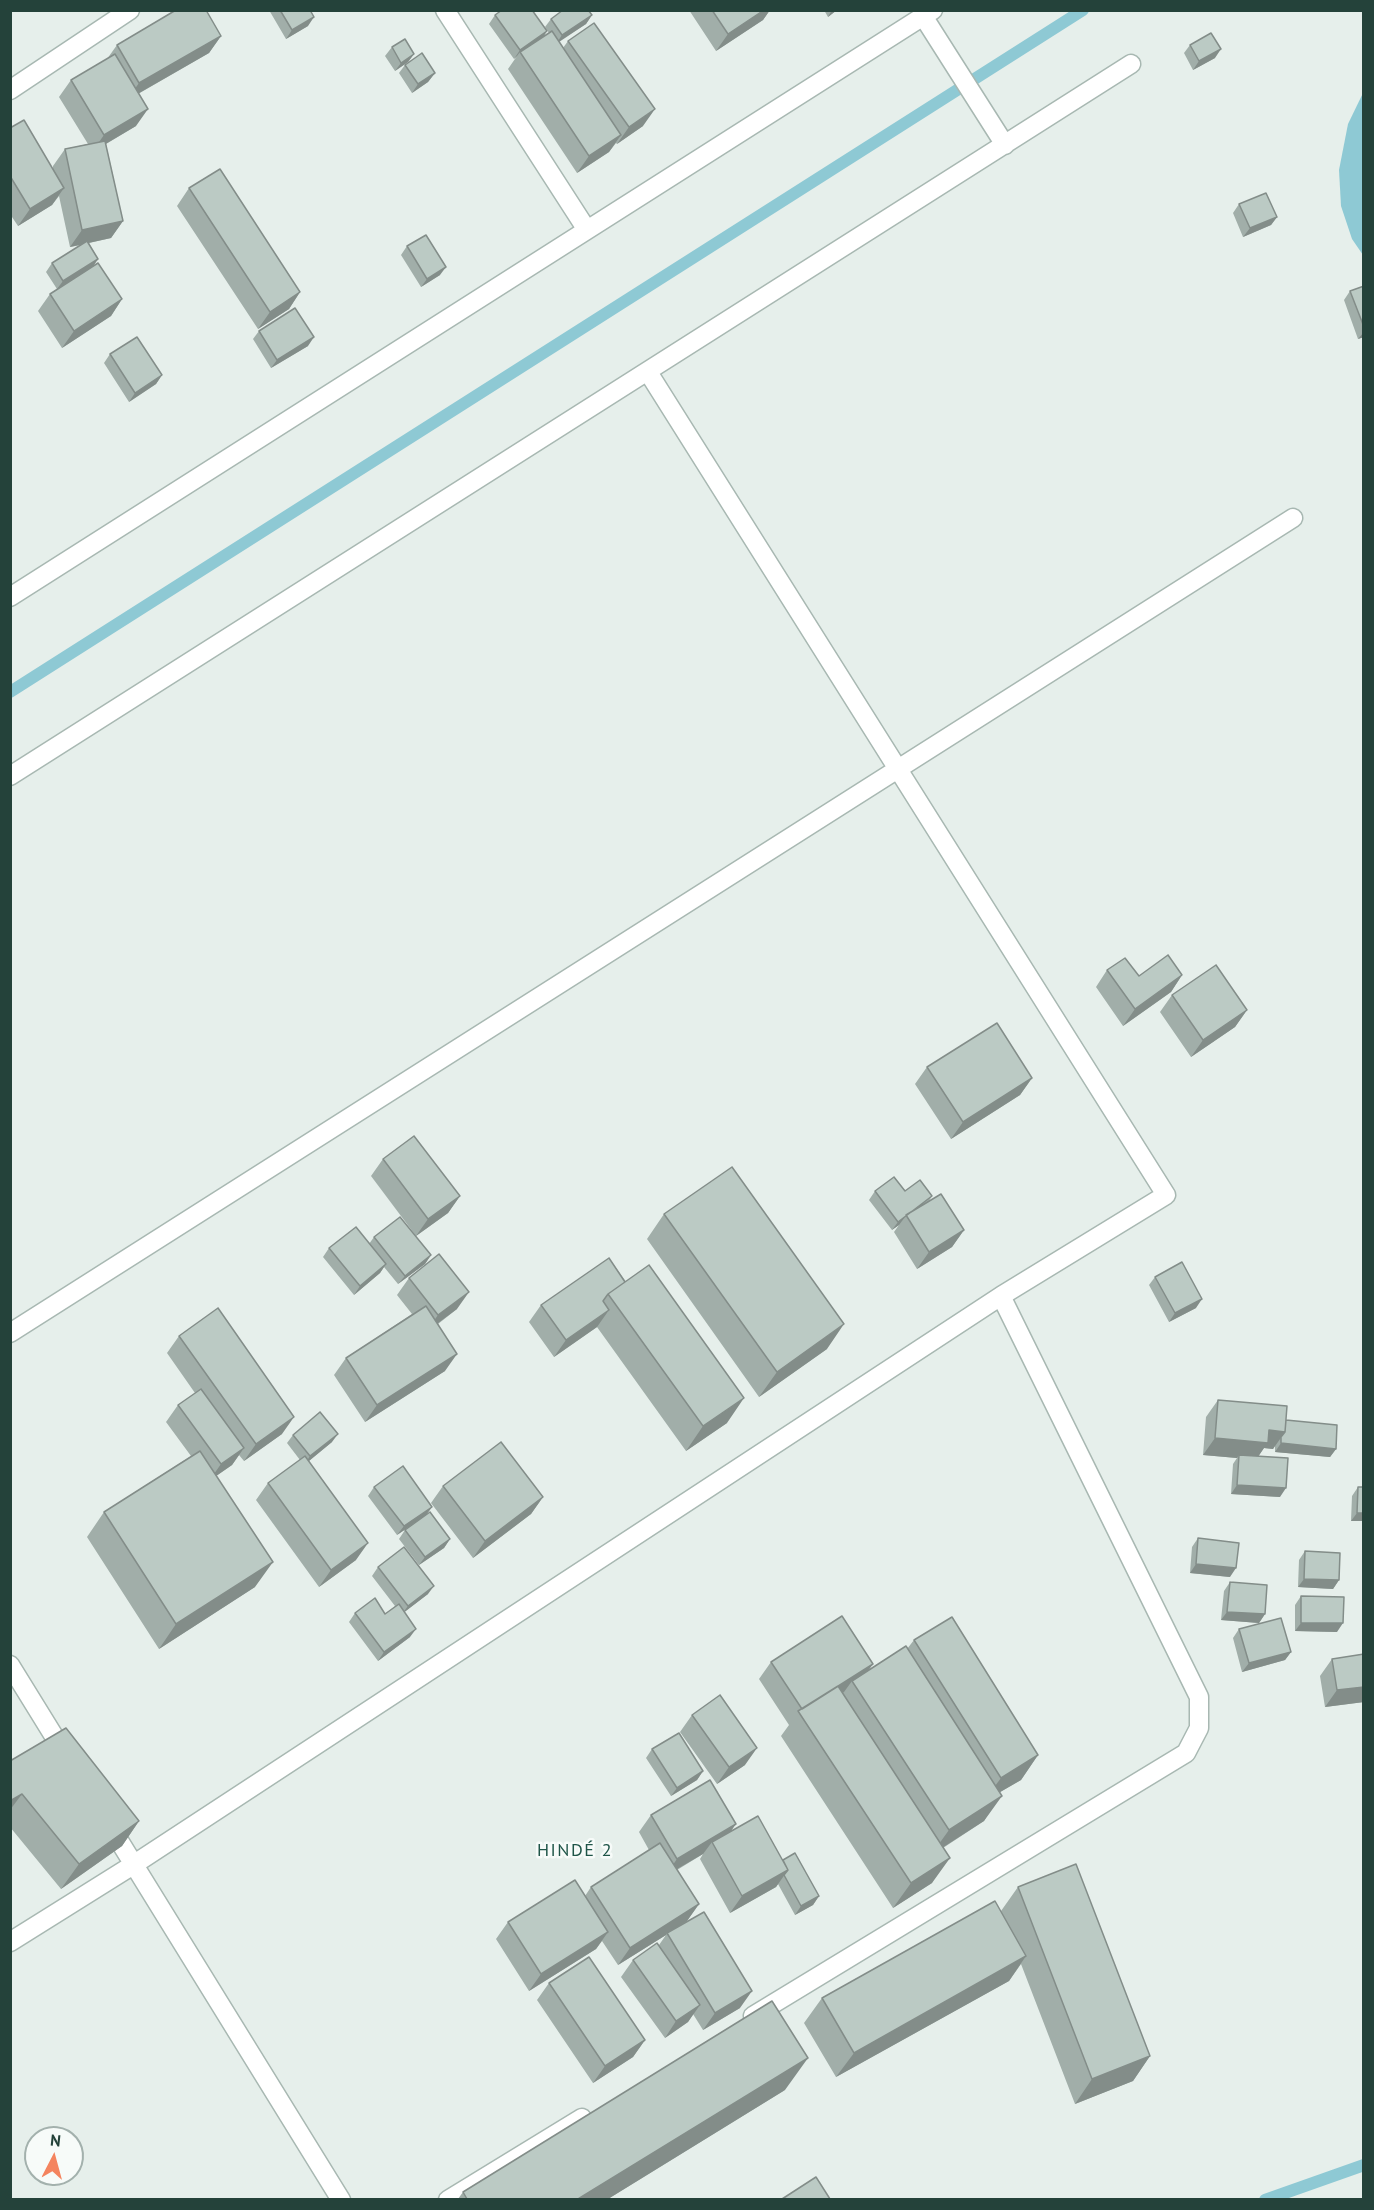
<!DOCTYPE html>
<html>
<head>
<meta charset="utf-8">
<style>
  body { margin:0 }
  #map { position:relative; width:1374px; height:2210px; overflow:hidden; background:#e6efeb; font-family:"PT Sans",sans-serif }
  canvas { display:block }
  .frame { position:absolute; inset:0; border:12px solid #24423a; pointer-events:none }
  .north { position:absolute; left:24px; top:2126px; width:60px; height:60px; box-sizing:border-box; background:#f7fbf9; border:2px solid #a3b1ad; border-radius:50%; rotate:6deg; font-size:16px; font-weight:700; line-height:24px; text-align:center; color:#24423a }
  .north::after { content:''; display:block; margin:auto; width:21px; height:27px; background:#f4845f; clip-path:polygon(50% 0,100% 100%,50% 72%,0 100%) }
</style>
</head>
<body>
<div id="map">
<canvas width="1374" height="2210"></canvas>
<div class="frame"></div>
<div class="north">N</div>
</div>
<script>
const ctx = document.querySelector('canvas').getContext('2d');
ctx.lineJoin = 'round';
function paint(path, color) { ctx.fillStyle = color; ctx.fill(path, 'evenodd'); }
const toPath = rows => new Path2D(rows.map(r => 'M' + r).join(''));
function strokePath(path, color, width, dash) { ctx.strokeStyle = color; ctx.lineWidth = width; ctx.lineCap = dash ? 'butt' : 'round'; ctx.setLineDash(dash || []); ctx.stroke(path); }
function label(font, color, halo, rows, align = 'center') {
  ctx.font = font + ' "PT Sans",sans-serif'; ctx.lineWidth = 5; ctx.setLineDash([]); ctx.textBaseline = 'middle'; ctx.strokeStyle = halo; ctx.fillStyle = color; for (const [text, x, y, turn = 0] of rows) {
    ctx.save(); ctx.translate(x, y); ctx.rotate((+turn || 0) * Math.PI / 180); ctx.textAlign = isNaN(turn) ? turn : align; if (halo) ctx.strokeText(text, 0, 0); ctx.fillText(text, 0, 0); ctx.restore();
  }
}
paint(toPath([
  [1363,93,1364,255,1363,255,1352,239,1341,206,1339,170,1348,124]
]), '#8ec9d4');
strokePath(toPath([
  [10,692,1083,10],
  [1265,2200,1364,2165]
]), '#8ec9d4', 12);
const minor = toPath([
  [445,10,587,230],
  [923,16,1005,145],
  [10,90,130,10],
  [10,597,933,10],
  [10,776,1131,64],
  [10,1333,1293,518],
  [10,1665,65,1754],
  [110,1826,341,2200],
  [10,1942,133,1865,1001,1296,1166,1195,648,372],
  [753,2016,1186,1753,1199,1728,1199,1697,1001,1296],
  [448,2200,582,2118]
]);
strokePath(minor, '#a8b8b2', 21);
strokePath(minor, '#fff', 18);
paint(toPath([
  [269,10,310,10,308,26,286,39],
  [689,10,770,10,763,20,716,51],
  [824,10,837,10,828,17],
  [495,15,547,31,544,36,549,33,545,27,551,19,592,15,586,24,559,41,563,48,568,41,643,126,617,144,616,143,609,152,577,173,508,69,517,56,514,59,489,24],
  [221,36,209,53,138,94,136,126,106,144,123,221,111,238,89,243,98,259,93,266,122,299,111,316,62,348,38,311,50,294,57,289,46,272,52,263,81,245,70,247,59,196,52,205,18,226,10,214,10,128,53,170,53,166,65,149,88,144,59,97,71,80,107,59,117,45],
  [1190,45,1215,58,1193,70,1184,53],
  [392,47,414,54,408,62,395,71,385,56],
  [405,65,435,73,428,82,412,93,399,73],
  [189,188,300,292,289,309,258,329,177,206],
  [1239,204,1277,217,1271,225,1243,237,1233,213],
  [407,246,440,275,421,287,401,255],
  [1364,286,1364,337,1358,339,1344,300,1350,291],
  [259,331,308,346,271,368,253,339],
  [110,354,162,375,156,384,129,402,104,363],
  [1364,411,1364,431,1362,414],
  [1107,970,1139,976,1182,975,1171,992,1123,1026,1096,987],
  [1172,995,1247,1010,1235,1027,1191,1057,1160,1012],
  [927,1067,1032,1078,1020,1095,951,1139,915,1084],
  [383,1159,460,1196,448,1213,416,1236,371,1176],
  [875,1191,905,1191,932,1196,929,1201,964,1230,952,1247,917,1269,894,1232,899,1225,892,1230,869,1200],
  [664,1214,827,1349,759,1397,647,1239],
  [374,1237,431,1255,425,1264,398,1284,384,1267,380,1273,354,1295,323,1257,329,1248,369,1244],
  [609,1258,727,1423,686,1451,597,1327,554,1357,529,1322,541,1305],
  [1155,1277,1196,1308,1169,1322,1149,1285],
  [409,1278,457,1309,438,1324,445,1371,365,1422,334,1375,346,1358,412,1314,397,1295],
  [179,1336,282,1434,244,1461,239,1455,232,1465,216,1476,255,1587,159,1649,87,1537,104,1512,191,1456,166,1422,178,1405,195,1393,167,1353],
  [1218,1400,1286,1420,1336,1449,1330,1457,1275,1452,1275,1445,1273,1449,1264,1448,1258,1456,1280,1497,1231,1494,1233,1464,1237,1458,1203,1455,1206,1417],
  [293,1435,332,1442,309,1461,356,1560,319,1587,256,1500,268,1483,300,1460,287,1443],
  [443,1486,543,1497,531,1514,473,1558,431,1503],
  [374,1487,432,1507,426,1515,450,1539,444,1548,419,1565,399,1539,405,1530,418,1521,397,1535,368,1496],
  [1358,1487,1364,1521,1351,1521,1352,1496],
  [1198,1538,1230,1577,1190,1573,1192,1547],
  [1305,1551,1339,1580,1333,1589,1298,1587,1299,1560],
  [378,1567,428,1594,404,1612,410,1637,378,1661,349,1622,355,1613,385,1614,395,1606,372,1576],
  [1230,1582,1265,1614,1259,1623,1221,1620,1224,1591],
  [1301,1596,1337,1632,1295,1631,1295,1605],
  [1239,1629,1291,1652,1285,1660,1242,1672,1233,1638],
  [914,1640,1038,1755,1021,1780,1000,1792,984,1821,943,1848,932,1883,893,1908,781,1736,789,1725,759,1679,771,1662,869,1670,907,1649],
  [1364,1654,1364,1702,1325,1707,1320,1676,1332,1659],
  [692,1715,745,1765,717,1784,680,1732],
  [652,1749,703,1771,697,1780,671,1796,646,1758],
  [10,1761,139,1821,122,1846,61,1889,10,1827],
  [651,1815,732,1830,783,1860,819,1896,813,1905,795,1915,778,1884,776,1887,730,1913,700,1859,703,1854,677,1870,699,1904,687,1921,740,2008,703,2030,693,2014,688,2022,665,2038,621,1977,633,1960,659,1945,666,1935,618,1965,602,1941,596,1949,529,1991,496,1939,508,1922,585,1896,591,1887,649,1850,639,1832],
  [1018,1887,1150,2056,1133,2081,1075,2104,1021,1964,1009,1981,836,2077,804,2023,822,1998,1001,1911],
  [549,1983,645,2040,633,2057,593,2083,537,2000],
  [785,2090,608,2199,458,2199,463,2192]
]), '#a1aea9');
paint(toPath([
  [764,10,770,10,763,20,716,51,728,34],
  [832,10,837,10,828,17],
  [592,15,586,24,556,44,562,35],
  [314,17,308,26,286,39,292,30],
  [547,31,541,40,520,52,517,56,514,59,520,50],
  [221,36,209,53,127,100,139,83],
  [1221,49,1215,58,1193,70,1199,61],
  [414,54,408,62,395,71,401,63],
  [435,73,428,82,412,93,418,84],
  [148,109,136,126,92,152,104,135],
  [655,109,643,126,617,144,629,127],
  [621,135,609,152,577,173,589,156],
  [64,188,52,205,18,226,30,209],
  [1277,217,1271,225,1243,237,1250,228],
  [123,221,111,238,70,247,82,230],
  [98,259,92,268,57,289,63,281],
  [446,267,440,275,421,287,427,279],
  [300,292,289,309,258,329,270,312],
  [122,299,111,316,62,348,74,331],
  [1364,332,1364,337,1358,339],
  [314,337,308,346,271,368,277,360],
  [162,375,156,384,129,402,135,393],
  [1182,975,1171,992,1123,1026,1135,1009],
  [1247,1010,1235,1027,1191,1057,1203,1040],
  [1032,1078,1020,1095,951,1139,963,1122],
  [460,1196,448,1213,416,1236,428,1219],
  [905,1217,899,1225,892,1230,898,1222],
  [964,1230,952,1247,917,1269,929,1252],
  [431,1255,425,1264,398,1284,405,1276],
  [386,1264,380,1273,354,1295,360,1286],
  [469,1292,457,1309,426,1332,438,1315],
  [1202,1299,1196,1308,1169,1322,1175,1313],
  [609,1310,597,1327,554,1357,566,1340],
  [844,1324,827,1349,759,1397,777,1372],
  [457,1354,445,1371,365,1422,377,1405],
  [744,1398,727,1423,686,1451,703,1426],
  [294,1417,282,1434,244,1461,256,1444],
  [1269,1430,1285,1432,1273,1449,1264,1448,1256,1460,1239,1455,1237,1458,1203,1455,1215,1438],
  [338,1434,332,1442,304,1465,310,1456],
  [1281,1443,1336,1449,1330,1457,1275,1452],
  [244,1448,232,1465,209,1481,221,1464],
  [1237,1485,1286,1488,1280,1497,1231,1494],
  [543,1497,531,1514,473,1558,485,1541],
  [432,1507,426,1515,397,1535,404,1526],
  [1357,1513,1364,1513,1364,1521,1351,1521],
  [450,1539,444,1548,419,1565,425,1557],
  [368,1543,356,1560,319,1587,331,1570],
  [273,1562,255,1587,159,1649,176,1624],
  [1196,1564,1236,1568,1230,1577,1190,1573],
  [1304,1579,1339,1580,1333,1589,1298,1587],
  [434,1586,428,1594,402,1614,408,1606],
  [1227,1612,1265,1614,1259,1623,1221,1620],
  [1301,1623,1343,1623,1337,1632,1295,1631],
  [416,1629,410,1637,378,1661,384,1652],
  [1291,1652,1285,1660,1242,1672,1249,1663],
  [873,1664,861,1681,852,1681,844,1692,803,1719,802,1710],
  [1364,1687,1364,1702,1325,1707,1337,1690],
  [757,1748,745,1765,717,1784,729,1767],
  [1038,1755,1021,1780,983,1802,1001,1778],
  [703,1771,697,1780,671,1796,677,1788],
  [22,1794,10,1810,10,1801],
  [1002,1796,984,1821,931,1855,949,1830],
  [139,1821,122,1846,61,1889,79,1864],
  [736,1824,724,1841,712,1842,703,1854,665,1876,677,1859],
  [950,1858,932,1883,893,1908,911,1883],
  [788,1870,776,1887,730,1913,742,1896],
  [819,1896,813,1905,795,1915,801,1906],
  [699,1904,687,1921,667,1933,666,1935,618,1965,630,1948],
  [608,1932,596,1949,529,1991,541,1974],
  [1026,1956,1009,1981,836,2077,854,2053],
  [752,1991,740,2008,703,2030,715,2013],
  [700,2005,688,2022,665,2038,676,2021],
  [645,2040,633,2057,593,2083,605,2066],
  [1150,2056,1133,2081,1075,2104,1092,2079],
  [808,2058,785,2090,608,2199,578,2199]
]), '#838d89');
const building = toPath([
  [176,10,206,10,221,36,139,83,117,45,176,10],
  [280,10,310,10,314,17,292,30,280,10],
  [502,10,532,10,547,31,520,50,495,15,502,10],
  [563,10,588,10,592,15,562,35,551,19,563,10],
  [712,10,764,10,728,34,712,10],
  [594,23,655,109,629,127,568,41,594,23],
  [552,31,621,135,589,156,520,52,552,31],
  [1211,33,1221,49,1199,61,1190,45,1211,33],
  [405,39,414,54,401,63,392,47,405,39],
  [422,53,435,73,418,84,405,65,422,53],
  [115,54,148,109,104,135,71,80,115,54],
  [24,120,64,188,30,209,10,176,10,128,24,120],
  [105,141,123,221,82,230,65,149,105,141],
  [220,169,300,292,270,312,189,188,220,169],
  [1266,193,1277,217,1250,228,1239,204,1266,193],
  [426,235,446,267,427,279,407,246,426,235],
  [87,241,98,259,63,281,52,263,87,241],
  [98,263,122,299,74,331,50,294,98,263],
  [1364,286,1364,327,1350,291,1364,286],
  [295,308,314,337,277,360,259,331,295,308],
  [137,337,162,375,135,393,110,354,137,337],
  [1168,955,1182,975,1135,1009,1107,970,1125,958,1139,976,1168,955],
  [1216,965,1247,1010,1203,1040,1172,995,1216,965],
  [997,1023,1032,1078,963,1122,927,1067,997,1023],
  [414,1136,460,1196,428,1219,383,1159,414,1136],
  [732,1167,844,1324,777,1372,664,1214,732,1167],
  [894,1177,905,1191,920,1180,932,1196,898,1222,875,1191,894,1177],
  [941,1194,964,1230,929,1252,906,1215,941,1194],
  [400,1217,431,1255,405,1276,374,1237,400,1217],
  [356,1227,386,1264,360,1286,329,1248,356,1227],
  [439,1254,469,1292,438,1315,409,1278,439,1254],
  [609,1258,625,1282,608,1294,603,1301,609,1310,566,1340,541,1305,609,1258],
  [1182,1262,1202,1299,1175,1313,1155,1277,1182,1262],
  [649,1265,744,1398,703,1426,608,1294,649,1265],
  [426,1306,457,1354,377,1405,346,1358,426,1306],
  [218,1308,294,1417,256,1444,179,1336,218,1308],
  [201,1389,244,1448,221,1464,178,1405,201,1389],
  [1218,1400,1287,1406,1285,1432,1269,1430,1268,1443,1215,1438,1218,1400],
  [320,1412,338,1434,310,1456,293,1435,320,1412],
  [1286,1420,1337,1425,1336,1449,1281,1443,1281,1437,1285,1432,1286,1420],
  [501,1442,543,1497,485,1541,443,1486,501,1442],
  [200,1451,273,1562,176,1624,104,1512,200,1451],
  [1239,1455,1288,1458,1286,1488,1237,1485,1239,1455],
  [305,1456,368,1543,331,1570,268,1483,305,1456],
  [403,1466,432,1507,404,1526,374,1487,403,1466],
  [1358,1487,1364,1487,1364,1513,1357,1513,1358,1487],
  [430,1512,450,1539,425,1557,405,1530,430,1512],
  [1198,1538,1239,1543,1236,1568,1196,1564,1198,1538],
  [404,1547,434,1586,408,1606,378,1567,404,1547],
  [1305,1551,1340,1553,1339,1580,1304,1579,1305,1551],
  [1230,1582,1267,1585,1265,1614,1227,1612,1230,1582],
  [1301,1596,1344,1597,1343,1623,1301,1623,1301,1596],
  [375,1598,385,1614,399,1604,416,1629,384,1652,355,1613,375,1598],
  [842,1616,873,1664,802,1709,771,1662,842,1616],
  [952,1617,1038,1755,1001,1778,914,1640,952,1617],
  [1281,1618,1291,1652,1249,1663,1239,1629,1281,1618],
  [906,1646,1002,1796,949,1830,852,1681,906,1646],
  [1364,1654,1364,1687,1337,1690,1332,1659,1364,1654],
  [838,1686,950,1858,911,1883,798,1711,838,1686],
  [720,1695,757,1748,729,1767,692,1715,720,1695],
  [66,1728,139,1821,79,1864,22,1794,10,1801,10,1761,66,1728],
  [679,1733,703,1771,677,1788,652,1749,679,1733],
  [710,1780,736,1824,677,1859,651,1815,710,1780],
  [758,1816,788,1870,742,1896,712,1842,758,1816],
  [660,1843,699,1904,630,1948,591,1887,660,1843],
  [795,1853,819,1896,801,1906,784,1875,788,1870,783,1860,795,1853],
  [1076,1864,1150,2056,1092,2079,1018,1887,1076,1864],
  [575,1880,608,1932,541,1974,508,1922,575,1880],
  [995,1901,1026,1956,854,2053,822,1998,995,1901],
  [704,1912,752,1991,715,2013,667,1933,704,1912],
  [657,1943,700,2005,676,2021,633,1960,657,1943],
  [589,1957,645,2040,605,2066,549,1983,589,1957],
  [772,2001,808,2058,578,2199,467,2199,463,2192,772,2001],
  [816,2177,830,2199,782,2199,816,2177]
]);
paint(building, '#bbcac4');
strokePath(building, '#838d89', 1.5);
ctx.letterSpacing = '1.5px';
label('18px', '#1f5548', '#f7fbf9', [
  ["HINDÉ 2",575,1851]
]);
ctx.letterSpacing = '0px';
</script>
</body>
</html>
